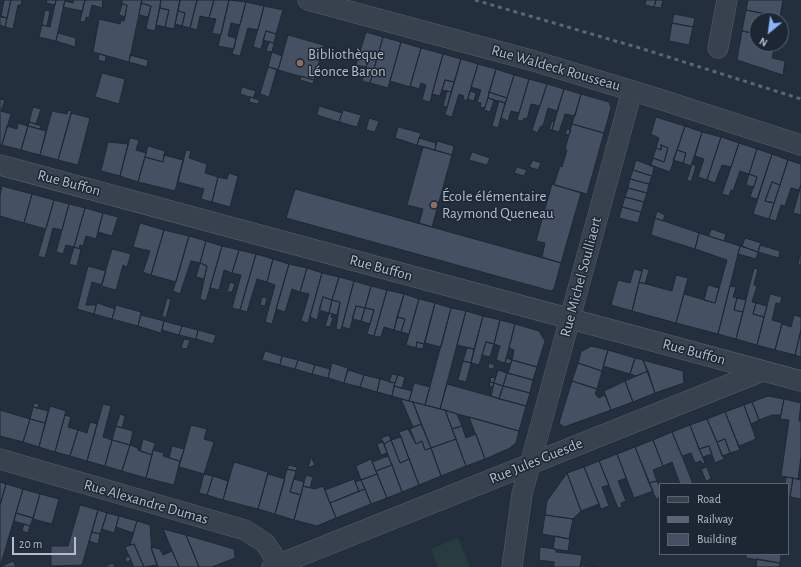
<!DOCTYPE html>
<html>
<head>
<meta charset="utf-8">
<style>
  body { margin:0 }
  #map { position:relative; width:801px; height:567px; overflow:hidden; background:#242f3e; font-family:"Alegreya Sans",sans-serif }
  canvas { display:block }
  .legend { position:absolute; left:659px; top:483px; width:130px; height:72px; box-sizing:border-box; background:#1d2633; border:1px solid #59626f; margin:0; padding:5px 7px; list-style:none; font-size:12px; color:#b4bcc9 }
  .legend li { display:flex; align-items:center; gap:8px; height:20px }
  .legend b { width:20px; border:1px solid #59626f }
  .north { position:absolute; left:749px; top:12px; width:40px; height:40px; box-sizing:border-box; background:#1d2633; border:1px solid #59626f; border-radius:50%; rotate:209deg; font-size:11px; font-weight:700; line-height:16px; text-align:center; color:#b4bcc9 }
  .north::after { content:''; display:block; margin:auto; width:14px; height:18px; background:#8ab4f8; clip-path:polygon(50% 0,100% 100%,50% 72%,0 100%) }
  .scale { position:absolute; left:12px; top:537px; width:64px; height:18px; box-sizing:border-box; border:2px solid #b4bcc9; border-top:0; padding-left:5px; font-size:12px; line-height:14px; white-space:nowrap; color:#b4bcc9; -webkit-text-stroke:3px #1d2633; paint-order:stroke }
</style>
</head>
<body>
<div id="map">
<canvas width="801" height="567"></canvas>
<ul class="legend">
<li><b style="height:5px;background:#38414e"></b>Road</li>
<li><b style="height:5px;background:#5a6575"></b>Railway</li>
<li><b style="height:11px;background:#455162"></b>Building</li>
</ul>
<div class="north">N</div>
<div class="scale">20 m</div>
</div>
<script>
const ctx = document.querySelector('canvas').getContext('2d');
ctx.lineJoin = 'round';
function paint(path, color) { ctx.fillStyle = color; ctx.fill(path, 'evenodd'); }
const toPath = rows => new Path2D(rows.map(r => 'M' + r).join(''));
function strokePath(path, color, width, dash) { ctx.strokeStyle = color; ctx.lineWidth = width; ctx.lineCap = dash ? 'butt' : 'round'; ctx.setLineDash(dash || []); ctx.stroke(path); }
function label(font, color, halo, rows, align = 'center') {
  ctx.font = font + ' "Alegreya Sans",sans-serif'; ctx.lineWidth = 3; ctx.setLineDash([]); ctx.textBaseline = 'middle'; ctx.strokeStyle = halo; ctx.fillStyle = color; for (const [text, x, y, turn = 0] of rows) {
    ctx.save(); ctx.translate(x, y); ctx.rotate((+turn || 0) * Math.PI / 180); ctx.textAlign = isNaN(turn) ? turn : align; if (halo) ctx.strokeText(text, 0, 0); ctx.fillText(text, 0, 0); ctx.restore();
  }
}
paint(toPath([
  [458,538,470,567,438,567,431,549]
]), '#263c3f');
const building = toPath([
  [4,0,11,0,7,18,1,17,4,0],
  [11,0,22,0,21,5,18,5,13,29,5,27,11,0],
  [47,0,56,0,55,5,46,3,47,0],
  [56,0,65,0,56,41,39,37,42,25,50,27,56,0],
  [74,0,85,0,82,11,63,7,65,1,73,3,74,0],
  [85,0,103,0,102,8,92,5,89,18,86,17,85,22,80,21,85,0],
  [122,0,142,0,129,62,93,52,99,19,120,24,121,20,124,21,127,5,122,4,122,0],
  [142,0,161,0,155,31,146,29,151,6,141,3,142,0],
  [161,0,180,0,174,29,165,27,169,10,160,8,161,0],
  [180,0,197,0,190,28,182,26,185,13,178,11,180,0],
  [197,0,214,0,209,18,200,16,197,30,190,28,197,0],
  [214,0,229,0,221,35,212,33,216,19,209,18,214,0],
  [229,0,246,2,240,25,231,23,228,36,236,38,234,49,218,46,229,0],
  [646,0,656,0,654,7,645,5,646,0],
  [656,0,663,0,661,8,654,7,656,0],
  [748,0,783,0,780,17,746,10,748,0],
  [246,2,264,6,258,30,248,28,240,56,232,54,246,2],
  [141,3,151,6,148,17,139,15,141,3],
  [122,4,127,5,125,17,119,15,122,4],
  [264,6,283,10,276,34,266,31,261,49,253,47,264,6],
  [160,8,169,10,165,27,156,25,160,8],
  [45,10,50,11,47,26,42,25,45,10],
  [746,10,780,17,780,20,757,20,757,34,742,31,746,10],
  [178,11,185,13,182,26,175,24,178,11],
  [674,14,695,18,693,27,672,23,674,14],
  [0,16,7,18,5,27,0,25,0,16],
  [672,23,693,27,689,45,669,41,672,23],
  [266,31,276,34,274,43,263,40,266,31],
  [742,31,757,34,757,44,775,44,772,58,785,61,783,75,737,60,742,31],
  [366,32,383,37,370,83,362,81,369,58,359,55,366,32],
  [58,33,76,38,75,47,56,41,58,33],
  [288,35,324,45,314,80,278,70,288,35],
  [383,37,401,42,388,88,370,83,383,37],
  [269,42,274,43,272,52,266,51,269,42],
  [401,42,421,48,410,87,390,81,401,42],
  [421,48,443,54,430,102,422,100,426,85,421,83,419,89,410,86,421,48],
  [272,52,282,56,278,70,268,67,272,52],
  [99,54,106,56,105,62,98,60,99,54],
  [443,54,461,59,454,82,445,80,440,96,432,94,443,54],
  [130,55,148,60,147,67,129,62,130,55],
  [359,55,369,58,366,67,356,65,359,55],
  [461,59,478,64,467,101,463,99,464,96,459,94,452,117,445,115,461,59],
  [478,64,496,69,485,108,480,107,481,103,477,102,481,90,471,87,478,64],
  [268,67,277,69,269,97,260,94,268,67],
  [496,69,514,75,507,98,489,92,496,69],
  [102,73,125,79,119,104,95,97,102,73],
  [514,75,529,79,519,113,511,111,508,121,501,118,514,75],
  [301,76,314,80,313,84,300,80,301,76],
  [529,79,547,84,540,106,531,104,527,119,524,118,523,121,517,120,529,79],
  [445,80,454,82,451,92,442,90,445,80],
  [547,84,564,89,557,111,548,108,543,126,541,126,537,133,532,130,547,84],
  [242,87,256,91,253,98,240,94,242,87],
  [564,89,581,94,575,116,565,114,559,132,552,130,564,89],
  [447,91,451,92,447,107,443,106,447,91],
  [470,91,476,93,474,101,468,99,470,91],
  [489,92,507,98,505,103,488,98,489,92],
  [581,94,609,102,611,108,604,133,572,124,581,94],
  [250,97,259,100,258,104,249,102,250,97],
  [488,98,494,100,490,112,484,110,488,98],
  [0,99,5,100,1,111,11,114,2,145,0,145,0,99],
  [499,101,505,103,498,128,492,126,499,101],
  [319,106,342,113,339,122,317,115,319,106],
  [33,107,41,109,36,124,29,122,33,107],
  [68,110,72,111,58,160,40,155,52,111,67,114,68,110],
  [343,110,361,115,357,127,339,122,343,110],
  [71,113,90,118,78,165,58,160,71,113],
  [656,117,685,126,670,172,651,165,653,158,664,162,668,148,661,145,661,150,656,148,659,138,651,134,656,117],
  [369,118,379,121,375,132,366,130,369,118],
  [552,121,554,122,552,130,549,130,552,121],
  [29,122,41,126,40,129,28,126,29,122],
  [18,123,28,126,21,150,2,145,7,126,17,129,18,123],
  [572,124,604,133,587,194,554,185,560,166,562,167,567,150,565,149,572,124],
  [28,126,46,131,40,155,21,150,28,126],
  [685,126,702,132,691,166,683,163,686,153,677,150,685,126],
  [398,127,421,133,417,145,395,138,398,127],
  [567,129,571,130,569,135,565,134,567,129],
  [702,132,721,137,707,180,698,177,704,159,695,156,702,132],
  [721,137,739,143,731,167,722,165,715,183,707,180,721,137],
  [130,138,139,140,136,150,146,153,138,182,120,176,130,138],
  [419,138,436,143,435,150,417,145,419,138],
  [437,141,454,146,452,155,435,150,437,141],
  [108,142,128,144,120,176,101,171,108,142],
  [739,143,757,149,749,174,740,171,733,191,731,190,729,196,722,194,739,143],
  [661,145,668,148,664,162,653,158,656,148,661,150,661,145],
  [148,146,165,151,163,162,145,157,148,146],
  [423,147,452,155,432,227,419,223,423,209,407,205,423,147],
  [757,149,772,154,757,199,750,197,757,177,749,174,757,149],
  [186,150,191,151,189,158,207,164,205,173,218,177,212,202,201,199,204,189,178,182,186,150],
  [677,150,686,153,683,163,673,160,677,150],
  [472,152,490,158,487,165,469,160,472,152],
  [772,154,788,160,780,185,772,182,765,201,774,203,769,219,753,214,772,154],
  [164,155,183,160,175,191,138,182,145,157,163,162,164,155],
  [533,160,541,163,538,170,529,167,533,160],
  [636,160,654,167,652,176,633,170,636,160],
  [788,160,801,164,801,185,799,190,791,188,785,206,781,205,776,221,769,219,788,160],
  [692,164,696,166,691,182,687,180,692,164],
  [517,167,527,170,524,176,514,173,517,167],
  [633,170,652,176,649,184,630,179,633,170],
  [229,173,238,176,230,207,212,202,218,177,227,179,229,173],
  [749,174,757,177,754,187,746,185,749,174],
  [630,179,649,184,647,193,628,188,630,179],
  [772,182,780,185,774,203,765,201,772,182],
  [552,184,581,193,561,263,542,257,545,243,536,241,552,184],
  [801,185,801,215,793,213,801,185],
  [2,186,32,194,24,223,0,216,0,195,2,186],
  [628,188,647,193,644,202,625,197,628,188],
  [295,189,561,263,554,289,551,291,286,218,295,189],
  [32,194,54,200,46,229,24,223,32,194],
  [625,197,644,202,641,212,622,207,625,197],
  [54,200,69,204,62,230,53,228,45,258,38,256,54,200],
  [69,204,85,208,74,247,66,245,63,254,56,252,69,204],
  [622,207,641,212,638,223,619,218,622,207],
  [85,208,103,213,96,239,86,236,83,246,80,245,79,249,74,247,85,208],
  [657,211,665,215,663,221,655,218,657,211],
  [103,213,118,217,112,236,98,232,103,213],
  [655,218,699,233,695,249,651,235,655,218],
  [140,223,164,230,151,275,143,272,150,251,133,247,140,223],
  [711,229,726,234,724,241,709,236,711,229],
  [164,230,189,236,176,282,151,275,164,230],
  [699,233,740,246,718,334,676,323,684,294,715,303,727,260,695,249,699,233],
  [189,236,206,241,200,263,191,261,180,294,173,291,189,236],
  [745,238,761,243,758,252,742,246,745,238],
  [206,241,222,246,206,301,200,299,207,266,200,263,206,241],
  [760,245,780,251,779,258,758,252,760,245],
  [222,246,239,250,232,273,224,270,219,290,210,288,222,246],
  [740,246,758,252,756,259,738,254,740,246],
  [74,247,81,249,77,266,69,264,74,247],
  [112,249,131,254,127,267,123,265,116,290,101,286,112,249],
  [239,250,256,254,240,310,232,308,241,275,232,273,239,250],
  [256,254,273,259,267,282,257,279,247,312,240,310,256,254],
  [800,255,801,255,801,265,798,264,800,255],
  [273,259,289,264,272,324,265,322,275,285,267,282,273,259],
  [200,263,207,266,204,279,196,277,200,263],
  [289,264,307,268,300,292,292,289,285,312,276,309,289,264],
  [88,266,106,271,102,285,92,282,86,305,96,305,94,314,77,309,88,266],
  [307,268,322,273,308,323,301,321,309,294,300,292,307,268],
  [643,268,649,270,645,284,639,282,643,268],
  [754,268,758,269,754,285,757,286,752,302,756,303,753,314,764,317,757,345,736,339,754,268],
  [634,269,642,271,632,311,611,305,618,280,630,283,634,269],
  [322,273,339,277,332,300,323,297,317,320,310,317,322,273],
  [676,275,688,278,676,323,632,311,639,282,672,291,676,275],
  [339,277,354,281,341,330,336,329,340,302,332,300,339,277],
  [354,281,371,286,365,308,356,306,350,329,342,327,354,281],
  [230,282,235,284,232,292,227,292,230,282],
  [708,285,719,288,715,303,704,300,708,285],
  [371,286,387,290,374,336,367,334,374,310,365,308,371,286],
  [730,286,736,287,733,297,737,298,734,310,743,312,736,339,718,334,730,286],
  [387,290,404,294,394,330,384,327,381,337,374,336,387,290],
  [404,294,419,299,409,334,401,332,405,319,397,317,404,294],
  [770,294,782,297,780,304,776,303,772,320,782,323,775,350,757,345,770,294],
  [262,297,267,298,265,306,260,305,262,297],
  [323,297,332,300,329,313,319,310,323,297],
  [167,298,171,299,166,318,162,316,167,298],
  [737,298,746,300,743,312,734,310,737,298],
  [419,299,435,303,424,344,417,342,416,348,406,345,419,299],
  [332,300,340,302,337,315,329,313,332,300],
  [97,303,115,309,112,319,94,314,97,303],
  [435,303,451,308,441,347,425,343,435,303],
  [756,303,767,306,764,317,753,314,756,303],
  [116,305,141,312,138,326,112,319,116,305],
  [356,306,365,308,361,321,352,319,356,306],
  [365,308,374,310,370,324,361,321,365,308],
  [451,308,466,311,440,409,425,405,451,308],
  [466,311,483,316,474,349,457,345,466,311],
  [329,313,332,314,331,317,333,318,330,327,325,326,329,313],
  [141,315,164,321,161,333,138,326,141,315],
  [794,315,801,317,801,330,795,355,775,350,782,324,791,327,794,315],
  [483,316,500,320,494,344,486,342,479,365,471,363,483,316],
  [397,317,405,319,401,332,394,330,397,317],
  [500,320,515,324,505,363,496,360,500,346,494,344,500,320],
  [164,321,182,326,179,335,162,330,164,321],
  [515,324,539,331,545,341,537,367,512,360,514,350,509,348,515,324],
  [182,326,198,330,196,339,179,335,182,326],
  [198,330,216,335,213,344,196,339,198,330],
  [801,330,801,357,795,355,801,330],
  [184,339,190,340,187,349,181,348,184,339],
  [417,342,424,344,423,349,416,348,417,342],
  [486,342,494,344,490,357,482,355,486,342],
  [591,346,608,350,602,371,578,363,581,352,591,346],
  [467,348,474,349,471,363,463,361,467,348],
  [608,350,635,358,630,374,603,366,608,350],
  [265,351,282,356,280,365,262,360,265,351],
  [282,356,298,360,295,369,280,365,282,356],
  [506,358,512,360,510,364,505,363,506,358],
  [635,358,643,360,648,371,636,376,630,374,635,358],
  [298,360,315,365,312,374,295,369,298,360],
  [512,360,537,367,533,380,508,373,512,360],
  [643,360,683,371,684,383,655,393,643,360],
  [463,361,471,363,466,382,458,380,463,361],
  [332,363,348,368,344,383,328,378,332,363],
  [489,363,495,365,493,369,488,368,489,363],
  [578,363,602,371,597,389,572,381,578,363],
  [315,365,330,369,328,378,312,374,315,365],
  [348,370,364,375,360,387,344,383,348,370],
  [498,370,507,373,503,386,494,383,498,370],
  [648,371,655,393,633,402,625,381,648,371],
  [507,373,533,380,530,393,503,386,507,373],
  [392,374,398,375,395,383,389,382,392,374],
  [364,375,380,379,377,392,360,387,364,375],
  [398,375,405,377,402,388,394,386,398,375],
  [491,377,495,378,494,383,490,382,491,377],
  [380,379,395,383,392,396,377,392,380,379],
  [572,381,597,389,595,394,599,398,605,395,611,410,564,427,559,423,572,381],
  [625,381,633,402,611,410,604,391,625,381],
  [490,382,494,383,493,387,489,386,490,382],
  [414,383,430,387,425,405,409,401,414,383],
  [494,383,503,386,499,399,491,396,494,383],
  [447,384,526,406,519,431,440,409,447,384],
  [394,386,412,391,409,401,392,396,394,386],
  [503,386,530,393,526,406,499,399,503,386],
  [768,396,784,399,781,415,772,415,759,420,752,402,768,396],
  [401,399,413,402,421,424,413,427,401,399],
  [784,399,801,403,799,421,801,421,801,457,798,479,781,476,789,420,780,419,784,399],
  [413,402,445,410,456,439,431,448,413,402],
  [752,402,759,420,751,424,744,405,752,402],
  [34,403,39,404,38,408,33,407,34,403],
  [103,404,111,406,103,437,112,440,105,466,87,461,103,404],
  [744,405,756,439,739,446,725,412,744,405],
  [50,406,66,411,55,452,39,447,50,406],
  [33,407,48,411,45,423,30,419,33,407],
  [0,410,30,419,23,442,0,436,0,410],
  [445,410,457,414,462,426,452,429,445,410],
  [725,412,740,450,730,453,725,439,717,442,707,419,725,412],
  [120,414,125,416,122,428,116,426,120,414],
  [65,415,71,417,68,427,78,430,70,456,55,452,65,415],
  [469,417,519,431,516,443,510,448,485,459,469,417],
  [30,419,45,423,39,447,23,442,30,419],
  [707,419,724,459,715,463,709,446,699,449,690,425,707,419],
  [90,422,97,424,87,461,70,456,78,430,87,433,90,422],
  [421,424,431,448,425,450,422,441,416,444,410,429,421,424],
  [191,425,207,429,204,439,214,442,204,474,179,467,191,425],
  [690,425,705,463,702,464,701,461,695,463,691,453,682,456,672,432,690,425],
  [116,426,133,431,130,445,112,440,116,426],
  [462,426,466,438,476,434,485,459,466,466,452,429,462,426],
  [408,429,416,444,422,441,425,450,431,448,441,476,419,485,399,432,408,429],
  [672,432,682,456,693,484,680,484,672,462,663,466,653,440,672,432],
  [389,435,391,440,384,444,381,438,389,435],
  [401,437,409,459,400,463,391,440,401,437],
  [143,439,155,443,152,455,140,451,143,439],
  [456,439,466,466,441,476,431,448,456,439],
  [725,439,730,453,722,456,717,442,725,439],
  [112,440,130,445,122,471,105,466,112,440],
  [391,440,400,463,409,459,419,485,402,492,384,444,391,440],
  [653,440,663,466,653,470,657,481,649,483,635,447,653,440],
  [383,442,387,453,381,455,377,444,383,442],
  [130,445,138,448,138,450,152,455,146,478,122,471,130,445],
  [172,446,184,449,180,461,169,458,172,446],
  [709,446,712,454,703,457,699,449,709,446],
  [635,447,653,491,634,498,617,454,635,447],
  [153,450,164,453,163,456,180,461,174,485,146,478,153,450],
  [617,454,626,478,618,481,626,501,621,503,622,507,618,508,599,461,617,454],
  [388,456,392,465,376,471,372,462,388,456],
  [311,457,315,465,308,468,311,457],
  [371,459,377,474,361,480,356,466,371,459],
  [599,461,609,485,602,487,609,506,601,509,584,467,599,461],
  [234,462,268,472,258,509,223,500,234,462],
  [289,465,297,467,296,471,287,469,289,465],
  [392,465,402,492,387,498,376,471,392,465],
  [584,467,599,504,581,511,567,473,584,467],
  [707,467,711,479,706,481,701,469,707,467],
  [287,469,296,471,290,492,301,495,294,520,275,514,287,469],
  [567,473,581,511,573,519,545,515,547,501,567,473],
  [204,474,213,476,207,495,199,493,204,474],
  [268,474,285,479,275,514,258,509,268,474],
  [377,474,387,498,371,504,361,480,377,474],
  [306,475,313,477,310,488,303,486,306,475],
  [213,476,228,481,223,500,207,495,213,476],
  [786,477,793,478,790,497,788,497,788,484,785,484,786,477],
  [793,478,801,480,801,499,790,497,793,478],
  [294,479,304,482,301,495,290,492,294,479],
  [354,479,359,491,330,503,325,490,354,479],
  [361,480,365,489,359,491,355,482,361,480],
  [657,481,660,487,660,497,656,499,649,483,657,481],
  [0,482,6,484,0,505,0,482],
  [6,484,23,489,0,567,0,505,6,484],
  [303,486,315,489,323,486,336,518,317,526,294,520,303,486],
  [23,489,40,494,33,518,16,513,23,489],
  [365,489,371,504,336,518,330,503,365,489],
  [40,494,59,499,52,524,33,519,40,494],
  [80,505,98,510,82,565,51,566,51,546,68,546,80,505],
  [98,510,107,513,100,534,92,532,98,510],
  [16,513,33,518,30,526,14,521,16,513],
  [107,513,119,516,114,533,102,529,107,513],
  [545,515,573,519,569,539,542,534,545,515],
  [119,516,137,521,133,533,116,527,119,516],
  [137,521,150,525,152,551,157,565,144,567,134,544,130,545,137,521],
  [24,524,30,526,28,533,22,531,24,524],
  [163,529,186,535,199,567,179,567,163,529],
  [92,532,100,534,98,544,89,541,92,532],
  [186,535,234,549,235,558,212,567,199,567,186,535],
  [555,536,570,539,568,551,553,549,555,536],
  [134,544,144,567,134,567,125,547,134,544],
  [151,547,160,549,163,555,172,551,179,567,158,567,151,547],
  [540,547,556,549,556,552,582,555,580,567,554,567,554,562,539,560,540,547],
  [746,554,781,554,780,563,746,558,746,554],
  [129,556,131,560,127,562,125,558,129,556],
  [757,559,780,563,779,567,756,567,757,559],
  [13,561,16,567,0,567,13,561],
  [113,563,115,567,103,567,113,563],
  [581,565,598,567,580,567,581,565]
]);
paint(building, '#455162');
strokePath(building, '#1f2835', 1);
const street = toPath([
  [308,0,534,61,656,98,801,145],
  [718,48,727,0],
  [0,165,801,381],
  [0,459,245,530,265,543,279,564],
  [272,567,763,371],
  [512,567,522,494,632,91]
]);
strokePath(street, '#565f6c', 21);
strokePath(street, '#38414e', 20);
strokePath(toPath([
  [475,0,643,49,801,99]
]), '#5a6575', 3, [4, 4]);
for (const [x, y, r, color] of [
  [300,63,4,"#8d6e63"],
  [434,205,4,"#8d6e63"]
]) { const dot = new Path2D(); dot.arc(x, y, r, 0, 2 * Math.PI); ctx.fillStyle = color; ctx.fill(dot); strokePath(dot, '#1d2633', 1.5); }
label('15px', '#b4bcc9', '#1d2633', [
  ["Bibliothèque",308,54],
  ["Léonce Baron",308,71],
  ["École élémentaire",442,196],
  ["Raymond Queneau",442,213]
], 'left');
label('15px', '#b4bcc9', '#1d2633', [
  ["Rue Waldeck Rousseau",556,68,16],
  ["Rue Buffon",69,183,15],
  ["Rue Buffon",381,268,15],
  ["Rue Michel Soulliaert",581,277,-75],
  ["Rue Buffon",694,352,15],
  ["Rue Jules Guesde",536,461,-22],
  ["Rue Alexandre Dumas",146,502,16]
]);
</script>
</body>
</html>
